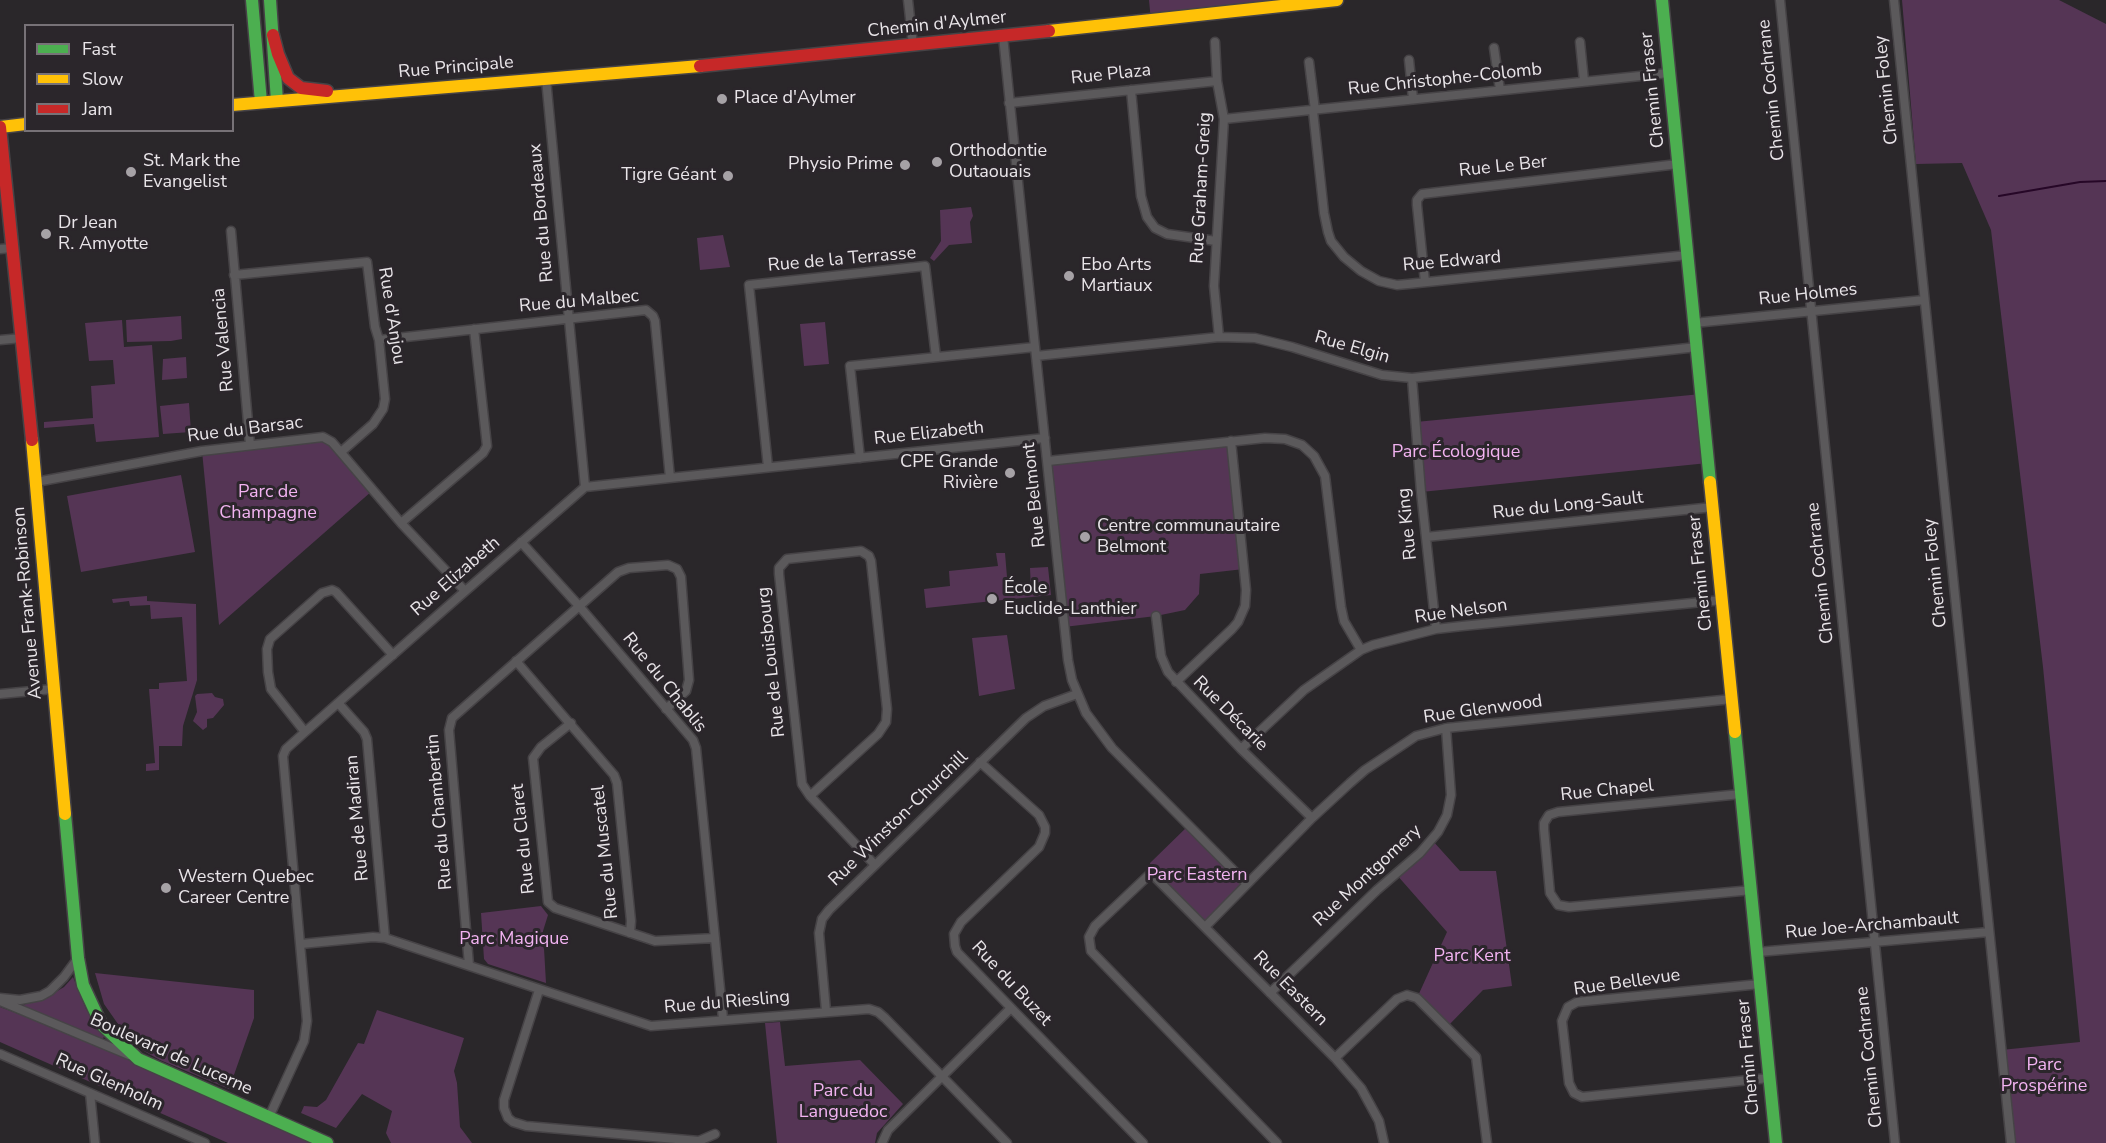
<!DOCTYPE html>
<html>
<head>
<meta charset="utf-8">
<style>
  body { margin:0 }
  #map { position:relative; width:2106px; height:1143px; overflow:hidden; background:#2a272a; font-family:"Nunito Sans",sans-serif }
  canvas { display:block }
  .legend { position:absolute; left:24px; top:24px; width:210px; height:108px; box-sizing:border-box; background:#2b262b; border:2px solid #777277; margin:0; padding:8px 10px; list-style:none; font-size:18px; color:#e9e5e9 }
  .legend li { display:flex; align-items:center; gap:12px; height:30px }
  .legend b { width:30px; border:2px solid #777277 }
</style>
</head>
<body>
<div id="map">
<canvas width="2106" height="1143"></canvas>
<ul class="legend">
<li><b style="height:8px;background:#4caf50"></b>Fast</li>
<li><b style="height:8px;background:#ffc107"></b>Slow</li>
<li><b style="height:8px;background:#c62828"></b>Jam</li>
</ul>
</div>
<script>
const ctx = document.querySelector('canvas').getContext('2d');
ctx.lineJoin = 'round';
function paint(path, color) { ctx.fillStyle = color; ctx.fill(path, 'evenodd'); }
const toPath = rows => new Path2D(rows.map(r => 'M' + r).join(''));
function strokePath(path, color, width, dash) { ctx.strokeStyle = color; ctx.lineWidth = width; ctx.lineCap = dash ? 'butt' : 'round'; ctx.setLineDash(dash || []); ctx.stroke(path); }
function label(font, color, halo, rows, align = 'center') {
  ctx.font = font + ' "Nunito Sans",sans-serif'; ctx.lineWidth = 6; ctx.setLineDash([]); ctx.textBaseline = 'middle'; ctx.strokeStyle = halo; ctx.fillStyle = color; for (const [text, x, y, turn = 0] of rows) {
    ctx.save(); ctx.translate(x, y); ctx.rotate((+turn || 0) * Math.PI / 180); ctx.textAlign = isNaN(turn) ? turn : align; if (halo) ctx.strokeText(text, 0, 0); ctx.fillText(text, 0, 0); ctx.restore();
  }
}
paint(toPath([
  [1149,0,1337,0,1151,21],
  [1902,0,2059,0,2106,24,2106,1143,2011,1143,2001,1050,2080,1042,2043,667,1991,230,1962,163,1916,164],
  [971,207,973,216,970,222,972,243,949,245,934,261,930,258,941,241,940,210],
  [723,235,730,267,700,270,697,238],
  [181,316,182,339,171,341,127,342,126,320],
  [122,320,124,347,152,345,159,437,96,442,94,424,44,428,44,422,93,418,91,386,115,384,113,360,89,361,85,323],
  [825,322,829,364,804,366,800,324],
  [186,357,187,378,162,380,163,359],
  [1701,394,1708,463,1421,492,1416,422],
  [189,403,191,432,163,434,160,406],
  [323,437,372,491,219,625,202,451],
  [1231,441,1244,569,1200,574,1199,594,1185,610,1156,616,1064,627,1048,461],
  [181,475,195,552,81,572,67,496],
  [996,553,1005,553,1007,577,1003,578,1004,591,1031,589,1030,568,1048,567,1051,595,926,608,924,589,950,586,949,571,998,566],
  [147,596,147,601,196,604,197,680,183,726,182,746,159,746,159,770,146,771,146,764,155,763,149,689,159,689,159,683,187,681,182,617,151,619,150,605,130,606,129,601,113,603,112,599],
  [1007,635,1015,689,979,696,972,638],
  [212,693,215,697,223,699,224,705,213,718,207,719,207,727,203,730,193,721,197,712,195,696,197,694],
  [1189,825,1247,884,1205,927,1151,873,1150,863],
  [1432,840,1460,871,1496,871,1512,986,1483,990,1447,1027,1417,998,1447,932,1396,874],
  [541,906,548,915,543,931,546,983,488,964,484,959,481,913],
  [95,973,254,990,254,1018,229,1089,160,1060,142,1050,125,1034,104,1004],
  [73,977,86,1009,105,1036,102,1039,23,1006,29,1000,54,993,64,987],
  [0,1007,128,1055,324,1143,228,1143,0,1042],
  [377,1010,464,1038,454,1071,457,1083,460,1127,472,1143,391,1143,386,1133,392,1111,362,1094,336,1128,301,1113,304,1106,317,1107,326,1100,358,1043,364,1044],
  [780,1022,785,1066,860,1060,903,1104,877,1133,875,1143,777,1143,765,1023]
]), '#553555');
strokePath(toPath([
  [1999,196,2080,182,2106,181]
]), '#260727', 2);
const street = toPath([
  [908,0,913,45],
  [1780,0,1895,1143],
  [1894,0,2011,1143],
  [1003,36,1035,347,1068,660,1072,680,1086,713,1112,748,1247,884],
  [1215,42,1217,81,1224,119,1214,286,1219,337],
  [1580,42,1584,81],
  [1494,48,1500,90],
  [1409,60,1413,99],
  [1309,62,1315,110],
  [546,79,585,487],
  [1131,90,1141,196,1147,217,1155,228,1167,234,1216,241],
  [1009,103,1217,81],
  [1313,111,1324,213,1328,232,1331,241,1344,257,1361,271,1379,281,1397,285,1408,284,1688,255],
  [1224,119,1669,73],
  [231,231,250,445],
  [0,249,12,248],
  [234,275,367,262,375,327,379,340,385,399,383,409,373,424,341,452],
  [1425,282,1417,205,1417,200,1422,194,1678,164],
  [1694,323,1924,300],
  [0,340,22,338],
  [379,340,646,310,653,316,655,321,670,478],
  [1036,356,1219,337,1255,338,1292,347,1382,375,1412,378,1697,347],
  [1412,378,1421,492,1436,629],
  [860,458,850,366,1035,347],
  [1048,461,1265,438,1285,439,1302,445,1314,456,1325,476,1341,607,1344,621,1361,650],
  [768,467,749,285,925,266,936,357],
  [36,482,202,451,323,437,332,442,401,523,465,591],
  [401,523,483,453,487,446,474,329],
  [1426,537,1713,507],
  [521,542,580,607,693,740,696,748,723,1019],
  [1156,616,1161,656,1168,672,1241,749,1312,818],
  [516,661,614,775,617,783,631,921,630,933],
  [1176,682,1232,629,1238,622,1245,606,1246,590,1231,441],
  [0,694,53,689],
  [339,704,364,732,367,739,385,938],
  [571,723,541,747,533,758,548,902,555,908,655,941,715,938],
  [305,732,271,689,268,672,267,649,270,639,322,593,332,590,336,592,393,655],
  [1241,749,1304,690,1361,650,1373,645,1436,629,1462,626,1722,600],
  [980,762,1039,815,1045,827,1045,833,1039,847,961,922,954,934,955,946,957,952,1015,1012,1143,1143],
  [1741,794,1558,812,1549,815,1544,823,1544,829,1550,893,1558,905,1569,907,1752,890],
  [810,796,878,734,886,722,887,709,871,561,869,556,861,551,787,559,779,568,779,574,802,784,810,796,875,865],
  [1205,927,1312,818,1350,783,1365,770,1416,736,1446,728,1732,699],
  [301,944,373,937,385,938,651,1026,869,1009,878,1012,885,1018,1007,1143],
  [1758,952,1989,932],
  [469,965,449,730,452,718,618,572,629,568,668,565,677,569,681,577,689,680,686,691,666,709],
  [1760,984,1577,1002,1568,1007,1562,1021,1569,1083,1574,1093,1582,1097,1769,1078],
  [539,990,504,1100,504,1108,508,1118,513,1122,526,1126,699,1141,715,1134],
  [1270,993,1377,890,1420,853,1438,832,1447,815,1451,795,1446,728],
  [0,998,20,1000,41,996,50,991,64,977,78,958],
  [0,1001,129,1055],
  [826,1011,819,933,822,919,829,910,1026,718,1044,706,1077,694],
  [0,1054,205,1143],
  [1335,1058,1397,999,1407,995,1417,998,1476,1057,1487,1143],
  [90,1093,95,1143],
  [269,1117,304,1041,307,1021,283,756,286,749,305,732,455,600,585,487,1045,438],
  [882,1143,888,1130,1011,1008],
  [1277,1143,1091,951,1089,937,1095,926,1151,873,1335,1058,1361,1088,1379,1121,1384,1143]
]);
const fast = toPath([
  [252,0,261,102],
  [270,0,277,101],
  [1662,0,1710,482],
  [1735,732,1776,1143],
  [65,814,78,958,83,985,101,1024,138,1059,327,1143]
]);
const slow = toPath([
  [1049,31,1337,0],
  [232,105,700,66],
  [0,127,26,124],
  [32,440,65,814],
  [1710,482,1735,732]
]);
const jam = toPath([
  [273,35,278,54,288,78,301,88,327,91],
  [700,66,1049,31],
  [0,127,32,440]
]);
strokePath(street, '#464346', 11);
strokePath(fast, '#464346', 15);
strokePath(slow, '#464346', 15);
strokePath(jam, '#464346', 15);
strokePath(street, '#5b595b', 8);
strokePath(fast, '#4caf50', 12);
strokePath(slow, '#ffc107', 12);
strokePath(jam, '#c62828', 12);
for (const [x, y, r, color] of [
  [722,99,6,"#a6a2a6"],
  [937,162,6,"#a6a2a6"],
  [905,165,6,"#a6a2a6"],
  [131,172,6,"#a6a2a6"],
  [728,176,6,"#a6a2a6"],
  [46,234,6,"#a6a2a6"],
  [1069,276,6,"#a6a2a6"],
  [1010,473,6,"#a6a2a6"],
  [1085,537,6,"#a6a2a6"],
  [992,599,6,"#a6a2a6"],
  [166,888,6,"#a6a2a6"]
]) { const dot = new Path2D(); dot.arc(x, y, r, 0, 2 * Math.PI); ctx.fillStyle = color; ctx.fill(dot); strokePath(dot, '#2b262b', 2); }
label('18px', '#e9e5e9', '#2b262b', [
  ["Chemin d'Aylmer",937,25,-6],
  ["Rue Principale",456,68,-5],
  ["Rue Plaza",1111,75,-6],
  ["Rue Christophe-Colomb",1445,80,-6],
  ["Chemin Fraser",1653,90,-96],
  ["Chemin Cochrane",1772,90,-96],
  ["Chemin Foley",1887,90,-96],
  ["Rue Le Ber",1503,167,-6],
  ["Rue Graham-Greig",1202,188,-87],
  ["Rue du Bordeaux",542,213,-95],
  ["Rue de la Terrasse",842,260,-5],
  ["Rue Edward",1452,262,-5],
  ["Rue Holmes",1808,295,-6],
  ["Rue du Malbec",579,302,-5],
  ["Rue d'Anjou",391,316,81],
  ["Rue Valencia",224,340,-95],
  ["Rue Elgin",1352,348,16],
  ["Rue du Barsac",245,430,-7],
  ["Rue Elizabeth",929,434,-6],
  ["Rue Belmont",1035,495,-96],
  ["Rue du Long-Sault",1568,506,-6],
  ["Rue King",1408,524,-96],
  ["Chemin Fraser",1701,573,-96],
  ["Chemin Cochrane",1821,573,-96],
  ["Chemin Foley",1936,573,-96],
  ["Rue Elizabeth",456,577,-41],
  ["Avenue Frank-Robinson",28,603,-95],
  ["Rue Nelson",1461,612,-8],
  ["Rue de Louisbourg",772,662,-96],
  ["Rue du Chablis",664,683,51],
  ["Rue Glenwood",1483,710,-8],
  ["Rue Décarie",1230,714,45],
  ["Rue Chapel",1607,791,-6],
  ["Rue du Chambertin",440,812,-95],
  ["Rue de Madiran",358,818,-95],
  ["Rue Winston-Churchill",899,819,-44],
  ["Rue du Claret",524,839,-96],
  ["Rue du Muscatel",606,852,-96],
  ["Rue Montgomery",1368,876,-43],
  ["Rue Joe-Archambault",1872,926,-5],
  ["Rue Bellevue",1627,983,-8],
  ["Rue du Buzet",1011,984,47],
  ["Rue Eastern",1290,989,45],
  ["Rue du Riesling",727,1003,-5],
  ["Boulevard de Lucerne",171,1055,24],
  ["Chemin Fraser",1749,1057,-95],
  ["Chemin Cochrane",1870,1057,-96],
  ["Rue Glenholm",109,1083,24]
]);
label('18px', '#e9e5e9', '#2b262b', [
  ["Place d'Aylmer",734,99],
  ["Orthodontie",949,152],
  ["Outaouais",949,173],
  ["St. Mark the",143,162],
  ["Evangelist",143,183],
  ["Physio Prime",893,165,"right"],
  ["Tigre Géant",716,176,"right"],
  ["Dr Jean",58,224],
  ["R. Amyotte",58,245],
  ["Ebo Arts",1081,266],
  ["Martiaux",1081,287],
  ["CPE Grande",998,463,"right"],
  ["Rivière",998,484,"right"],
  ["Centre communautaire",1097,527],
  ["Belmont",1097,548],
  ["École",1004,589],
  ["Euclide-Lanthier",1004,610],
  ["Western Quebec",178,878],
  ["Career Centre",178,899]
], 'left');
label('18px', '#f2b3f1', '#2b262b', [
  ["Parc Écologique",1456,453],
  ["Parc de",268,493],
  ["Champagne",268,514],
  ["Parc Eastern",1197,876],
  ["Parc Magique",514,940],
  ["Parc Kent",1472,957],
  ["Parc",2044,1066],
  ["Prospérine",2044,1087],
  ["Parc du",843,1092],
  ["Languedoc",843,1113]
]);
</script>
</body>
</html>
